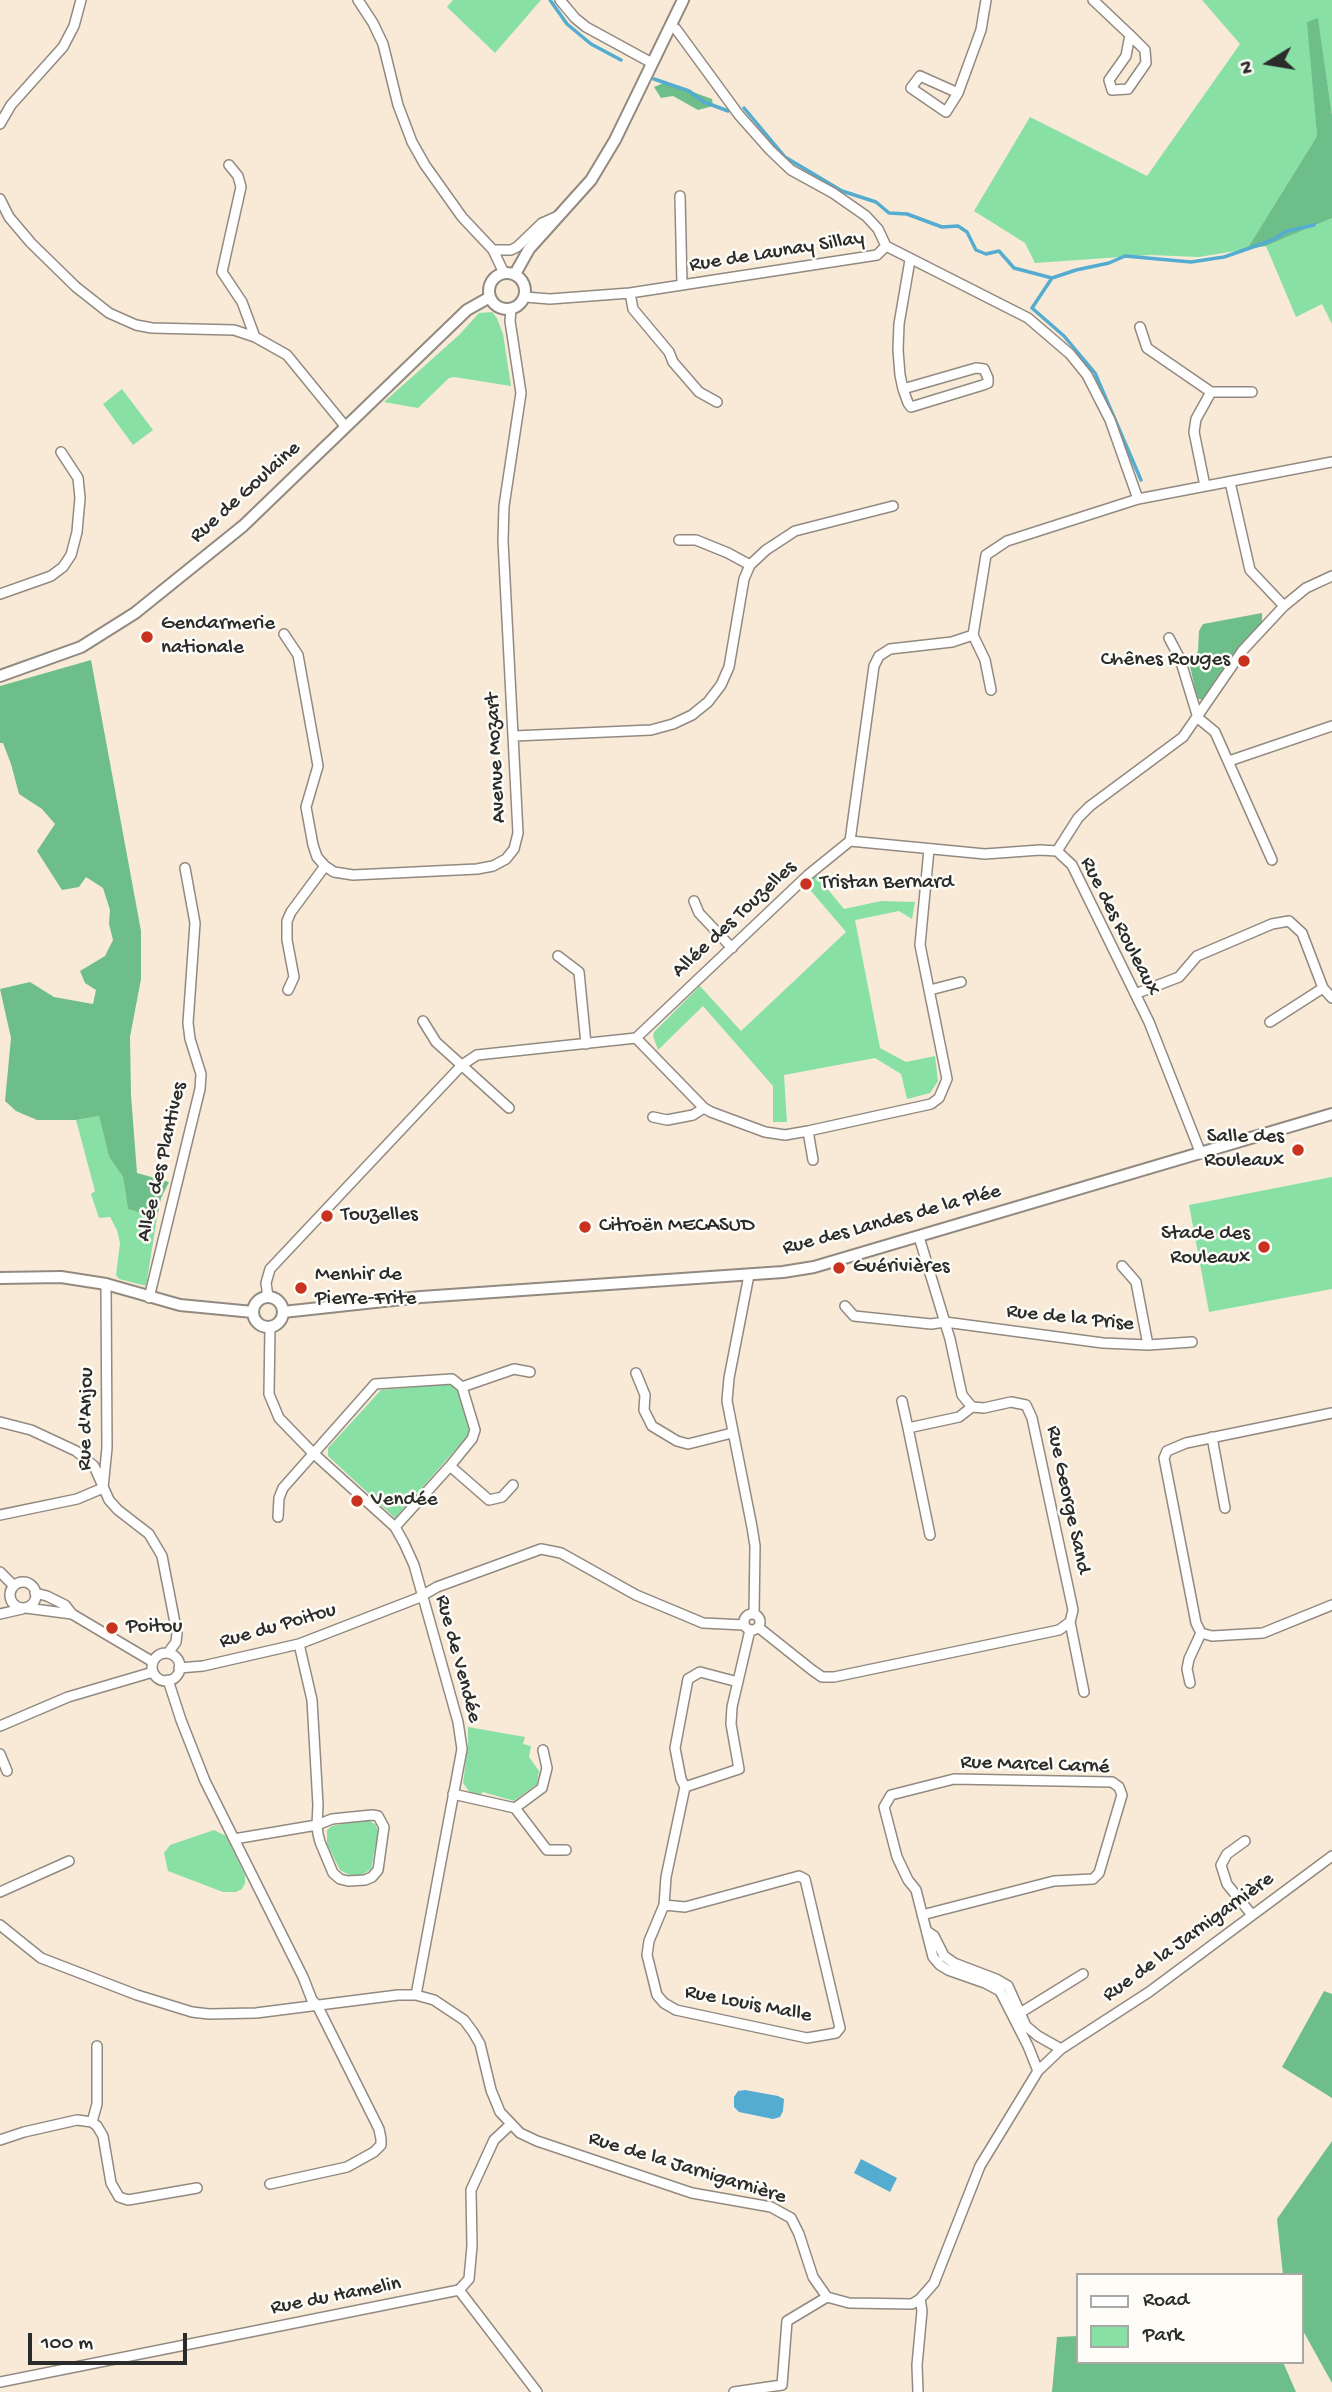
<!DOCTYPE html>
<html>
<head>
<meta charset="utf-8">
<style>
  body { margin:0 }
  #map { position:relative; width:1332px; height:2392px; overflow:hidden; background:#f8ead7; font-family:"Gochi Hand",sans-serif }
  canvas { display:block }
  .legend { position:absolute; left:1076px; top:2273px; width:228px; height:91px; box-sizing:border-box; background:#fdfcf7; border:2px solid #a9a8a5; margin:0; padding:9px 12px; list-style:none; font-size:21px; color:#2b2b2b }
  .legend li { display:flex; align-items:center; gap:14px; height:35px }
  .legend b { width:35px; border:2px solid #a9a8a5 }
  .north { position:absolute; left:1234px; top:28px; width:70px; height:70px; -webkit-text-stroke:5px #fdfcf7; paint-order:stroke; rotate:259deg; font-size:19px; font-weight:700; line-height:28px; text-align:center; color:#2b2b2b }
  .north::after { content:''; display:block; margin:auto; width:24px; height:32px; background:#2b2b2b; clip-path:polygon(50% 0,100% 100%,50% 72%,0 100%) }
  .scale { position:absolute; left:28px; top:2333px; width:159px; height:32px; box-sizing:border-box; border:4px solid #2b2b2b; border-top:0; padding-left:9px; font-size:21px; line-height:24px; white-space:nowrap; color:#2b2b2b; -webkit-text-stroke:5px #fdfcf7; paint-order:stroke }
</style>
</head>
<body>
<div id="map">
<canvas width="1332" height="2392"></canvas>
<ul class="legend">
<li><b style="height:9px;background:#fff"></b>Road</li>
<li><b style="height:19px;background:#88e0a5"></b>Park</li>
</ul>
<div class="north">N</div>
<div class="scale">100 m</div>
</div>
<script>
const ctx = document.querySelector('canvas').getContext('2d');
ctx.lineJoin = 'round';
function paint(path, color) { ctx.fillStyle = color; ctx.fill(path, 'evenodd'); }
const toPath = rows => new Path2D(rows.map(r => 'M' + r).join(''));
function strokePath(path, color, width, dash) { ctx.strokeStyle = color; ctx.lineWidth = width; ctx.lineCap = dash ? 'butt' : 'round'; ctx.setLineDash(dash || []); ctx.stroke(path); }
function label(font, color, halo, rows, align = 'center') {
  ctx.font = font + ' "Gochi Hand",sans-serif'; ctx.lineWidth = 5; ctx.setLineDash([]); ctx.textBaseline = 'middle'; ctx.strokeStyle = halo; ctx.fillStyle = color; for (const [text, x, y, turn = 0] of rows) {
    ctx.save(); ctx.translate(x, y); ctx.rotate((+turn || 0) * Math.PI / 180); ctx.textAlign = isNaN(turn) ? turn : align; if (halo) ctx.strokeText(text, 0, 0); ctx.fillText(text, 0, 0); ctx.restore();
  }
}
paint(toPath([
  [453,0,541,0,495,53,447,7],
  [1202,0,1332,0,1332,115,1318,19,1308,22,1317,136,1247,249,1199,257,1150,255,1035,263,1025,243,974,211,1030,117,1147,176,1240,44],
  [1332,218,1332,324,1322,304,1296,317,1266,246],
  [492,312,497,318,503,334,511,386,454,377,449,378,418,408,384,402,459,335,479,313],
  [122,389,153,430,133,445,103,404],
  [816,875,844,909,881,901,915,902,912,919,899,911,855,920,880,1048,906,1062,935,1056,938,1081,930,1093,907,1099,901,1074,875,1058,784,1075,787,1122,773,1122,773,1086,703,1006,658,1050,653,1036,654,1032,700,986,741,1031,846,932,806,885],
  [99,1116,109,1157,123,1177,128,1209,157,1218,146,1286,119,1279,116,1275,120,1243,117,1230,110,1217,99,1218,91,1194,95,1191,76,1120],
  [1332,1177,1332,1289,1209,1312,1189,1205],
  [450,1384,458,1391,473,1430,395,1518,328,1456,328,1448,381,1390],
  [468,1727,525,1737,523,1744,531,1746,529,1757,539,1771,537,1784,514,1801,483,1792,480,1795,471,1794,463,1783,468,1745],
  [365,1820,370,1821,376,1825,378,1832,371,1869,362,1875,351,1876,340,1870,327,1844,327,1830,332,1826],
  [214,1830,226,1836,245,1875,245,1883,242,1889,236,1892,223,1892,168,1871,164,1853,170,1845]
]), '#88e0a5');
paint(toPath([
  [1318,18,1332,115,1332,218,1266,246,1247,249,1317,136,1307,22],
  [666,82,712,99,713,106,698,110,673,96,661,98,654,87],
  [1262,613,1262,625,1204,701,1197,698,1190,666,1198,651,1199,631,1203,624],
  [91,660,141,931,141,979,130,1037,131,1095,137,1173,169,1182,161,1198,157,1218,128,1209,123,1177,109,1157,99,1116,76,1120,37,1120,16,1111,5,1101,11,1038,0,989,30,982,54,997,93,1004,96,990,85,983,80,971,105,956,113,940,109,924,110,910,103,888,86,877,79,887,62,890,37,851,55,824,42,809,19,794,11,764,3,743,0,743,0,686],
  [1324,1991,1332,1994,1332,2098,1282,2067],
  [1332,2141,1332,2383,1302,2329,1302,2275,1283,2275,1277,2219],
  [1078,2336,1078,2362,1283,2362,1296,2392,1052,2392,1057,2337]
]), '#6ebe8a');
paint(toPath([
  [745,2090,778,2096,784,2099,783,2111,780,2117,773,2119,739,2112,734,2107,734,2097,738,2091],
  [861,2159,897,2178,890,2192,854,2173]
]), '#54acd1');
strokePath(toPath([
  [550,0,567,24,591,44,621,60],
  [654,79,689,91,704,102,728,111],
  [744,108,785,157,842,191,876,202,889,213,907,214,942,227,958,226,967,232,976,250,986,254,999,251,1014,268,1052,278,1032,308,1064,336,1095,373,1141,480],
  [1052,278,1076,270,1109,263,1125,256,1191,262,1224,257,1273,240,1287,231,1314,225]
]), '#54acd1', 3.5);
const minor = toPath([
  [358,0,373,23,383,44,398,105,412,142,425,165,462,217,493,250,504,273],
  [560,0,575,18,586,27,652,63],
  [1093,0,1130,35,1145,50,1146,63,1128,89,1112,90,1109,80,1126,56,1130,35],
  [671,26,676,29,739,115,770,150,791,170,833,193,866,216,878,229,886,246],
  [958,93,920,76,911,88,946,112,958,93,981,30,986,0],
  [0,124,11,105,63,47,74,26,81,0],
  [229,165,238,176,241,187,222,272,242,302,255,337],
  [680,196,682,285],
  [0,199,9,217,31,243,76,287,109,313,136,325,152,328,234,330,255,337,287,355,345,426],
  [886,246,1028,318,1070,354,1087,375,1110,420,1138,499],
  [493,250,511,250,517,247,542,223,558,216],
  [630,293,633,309,669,352,673,362,699,392,717,402],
  [525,297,550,299,630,293,877,255,886,246],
  [1140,327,1147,348,1211,392],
  [903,389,976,368,984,369,988,378,988,383,983,385,911,407,908,403,903,389,900,375,898,350,899,324,910,260],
  [1230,482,1250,570,1284,606],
  [1205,486,1194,432,1196,419,1211,392,1252,392],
  [679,540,696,540,728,553,750,565],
  [0,594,51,576,63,567,71,555,77,532,80,498,78,478,61,452],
  [284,634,298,655,318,766,306,807,313,845,317,857,325,866,334,872,353,875,477,869,493,866,506,859,514,849,518,833,503,541,504,506,521,393,510,321,511,309],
  [973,635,985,660,991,690],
  [1169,638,1180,659,1198,718,1215,732,1272,860],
  [514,736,651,730,673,724,692,715,708,702,721,685,729,667,744,579,750,565,766,550,795,531,893,506],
  [1229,761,1332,726],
  [850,841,985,854,1040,850,1057,851],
  [1057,851,1078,818,1090,806,1183,737,1243,650,1284,606,1306,588,1332,576],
  [1057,851,1072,865,1149,1022,1201,1154],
  [694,901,699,913,732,948],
  [558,956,579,972,586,1044],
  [288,990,294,977,287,940,287,921,291,912,325,866],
  [930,990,961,982],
  [1135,994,1179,977,1197,956,1272,924,1289,921,1302,933,1323,988,1332,998],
  [423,1021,436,1042,509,1108],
  [1270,1022,1323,988],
  [636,1038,704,1108,711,1112,765,1132,785,1135,808,1131,931,1104,939,1098,947,1079,920,945,929,849],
  [653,1117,667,1120,693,1115,704,1108],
  [808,1131,813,1160],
  [1122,1266,1136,1282,1148,1345],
  [749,1275,729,1378,727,1401,752,1527,755,1546,754,1614],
  [268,1297,266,1283,270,1269,462,1065,477,1055,636,1038,808,875,850,841,874,666,879,656,890,649,952,642,973,635,986,555,1007,541,1138,499,1332,462],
  [149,1298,200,1089,201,1074,190,1039,188,1023,195,923,185,868],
  [845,1306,854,1316,931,1324,945,1322,1103,1343,1148,1345,1192,1342],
  [270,1327,269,1394,279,1418,313,1453,395,1527,404,1543,414,1565,458,1722,462,1749,416,1995],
  [636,1373,645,1395,644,1410,652,1426,677,1441,688,1444,732,1433],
  [462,1387,514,1369,530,1372],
  [902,1401,908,1428],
  [1332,1413,1186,1443,1167,1451,1164,1458,1196,1623,1201,1633,1212,1636,1263,1633,1332,1605],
  [0,1422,31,1430,76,1451,94,1466,109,1500,118,1510,149,1534,162,1556,177,1633,176,1642,168,1653],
  [1212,1437,1225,1508],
  [450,1466,489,1500,502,1497,513,1485],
  [0,1515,77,1499,103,1488,107,1448,106,1284],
  [278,1517,279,1498,283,1488,375,1384,452,1379,462,1387,475,1430,472,1439,450,1466,395,1527],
  [930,1535,908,1428,959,1417,972,1407],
  [0,1572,14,1586],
  '10 1595a13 13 0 1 1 26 0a13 13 0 1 1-26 0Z',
  [35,1593,47,1596,65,1605,72,1614],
  [26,1608,72,1614,153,1662],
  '744 1622a8 8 0 1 1 16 0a8 8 0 1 1-16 0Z',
  [0,1614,22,1609],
  [1070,1622,1084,1692],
  [758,1627,812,1670,822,1677,834,1677,1059,1630,1070,1622,1073,1610,1032,1418,1026,1405,1011,1402,984,1408,972,1407,962,1395,950,1339,919,1237],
  '152 1667a14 14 0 1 1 28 0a14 14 0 1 1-28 0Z',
  [179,1668,203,1666,299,1644,418,1598,437,1587,541,1549,561,1553,636,1595,703,1623,744,1625],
  [168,1680,181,1720,205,1781,303,1977,312,2000,317,2005,379,2129,381,2139,381,2145,374,2152,347,2167,270,2184],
  [1190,1683,1187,1669,1189,1659,1201,1633],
  [0,1726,68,1697,153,1672],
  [0,1754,7,1771],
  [685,1787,681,1779,675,1748,688,1679,700,1672,738,1682],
  [453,1794,515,1808,547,1850,566,1850],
  [515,1808,542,1788,547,1768,543,1750],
  [234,1839,317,1825,332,1819,372,1815,378,1816,384,1827,378,1870,372,1877,365,1880,348,1881,340,1879,333,1873,320,1842,318,1834,317,1825,318,1805,312,1700,299,1644],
  [1245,1841,1227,1854,1221,1865,1227,1884,1252,1915],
  [0,1892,69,1861],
  [664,1905,685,1907,799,1876,805,1879,840,2028,836,2033,807,2038,676,2010,664,2003,657,1995,647,1955,649,1941,664,1905,666,1877,685,1787,739,1769,731,1724,732,1707,750,1630],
  [922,1915,1054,1881,1093,1879,1099,1873,1122,1795,1119,1787,1112,1782,954,1779,891,1795,884,1807,897,1857,908,1880,916,1890,933,1957,940,1965,948,1970,985,1983,1000,1991,1028,2046,1038,2071],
  [0,1925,41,1958,137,1995,192,2012,209,2014,256,2013,398,1995,416,1995,434,2000,464,2020,473,2032,480,2044,491,2090,500,2112,520,2133,537,2141,692,2193,771,2207,791,2218,799,2234,813,2277,827,2297,849,2303,912,2304,920,2299,934,2283,980,2166,1038,2071,1061,2049,1149,1992,1332,1856],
  [928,1932,934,1936,944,1956,954,1963,996,1979,1008,1986,1026,2026,1038,2036,1061,2049],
  [1020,2013,1083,1974],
  [92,2122,97,2104,97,2046],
  [0,2140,24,2132,77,2120,92,2122,97,2126,103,2136,111,2183,119,2197,128,2200,197,2188],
  [459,2290,537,2392],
  [0,2382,459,2290,469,2279,472,2246,471,2190,494,2140,510,2125],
  [734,2392,782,2385,787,2321,827,2297],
  [918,2392,917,2365,922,2311,920,2299]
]);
const tertiary = toPath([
  '489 291a18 18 0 1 1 36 0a18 18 0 1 1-36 0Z',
  [515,274,529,249,591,180,615,140,683,0],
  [0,676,81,647,135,613,243,526,467,310,490,297],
  [0,1278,61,1277,106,1284,180,1305,253,1312],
  '253 1312a15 15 0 1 1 30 0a15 15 0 1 1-30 0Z',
  [283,1312,421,1297,783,1272,814,1267,1332,1114]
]);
strokePath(minor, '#928a81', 12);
strokePath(tertiary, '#928a81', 14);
strokePath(minor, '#fff', 9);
strokePath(tertiary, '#fff', 10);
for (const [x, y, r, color] of [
  [147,637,7,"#c8321e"],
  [1244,661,7,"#c8321e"],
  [806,884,7,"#c8321e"],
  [1298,1150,7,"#c8321e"],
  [327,1216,7,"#c8321e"],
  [585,1227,7,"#c8321e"],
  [1264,1247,7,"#c8321e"],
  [839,1268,7,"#c8321e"],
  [301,1288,7,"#c8321e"],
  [357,1501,7,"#c8321e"],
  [112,1628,7,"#c8321e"]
]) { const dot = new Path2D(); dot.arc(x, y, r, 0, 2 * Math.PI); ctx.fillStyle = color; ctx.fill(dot); strokePath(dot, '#fdfcf7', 2.5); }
label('21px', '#2b2b2b', '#fdfcf7', [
  ["Rue de Launay Sillay",777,253,-9],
  ["Rue de Goulaine",246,493,-42],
  ["Avenue Mozart",497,758,-93],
  ["Allée des Touzelles",735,920,-43],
  ["Rue des Rouleaux",1119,927,63],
  ["Allée des Plantives",163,1162,-77],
  ["Rue des Landes de la Plée",892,1221,-15],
  ["Rue de la Prise",1070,1319,6],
  ["Rue d'Anjou",87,1419,-89],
  ["Rue George Sand",1067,1500,78],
  ["Rue du Poitou",278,1627,-16],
  ["Rue de Vendée",457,1659,75],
  ["Rue Marcel Carné",1035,1766,2],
  ["Rue de la Jarnigarnière",1189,1938,-36],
  ["Rue Louis Malle",748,2005,11],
  ["Rue de la Jarnigarnière",687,2169,17],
  ["Rue du Hamelin",336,2297,-11]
]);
label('21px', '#2b2b2b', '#fdfcf7', [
  ["Gendarmerie",161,625],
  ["nationale",161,649],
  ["Chênes Rouges",1230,661,"right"],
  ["Tristan Bernard",820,884],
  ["Salle des",1284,1138,"right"],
  ["Rouleaux",1284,1162,"right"],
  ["Touzelles",341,1216],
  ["Citroën MECASUD",599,1227],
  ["Stade des",1250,1235,"right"],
  ["Rouleaux",1250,1259,"right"],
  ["Guérivières",853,1268],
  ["Menhir de",315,1276],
  ["Pierre-Frite",315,1300],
  ["Vendée",371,1501],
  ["Poitou",126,1628]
], 'left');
</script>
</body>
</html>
